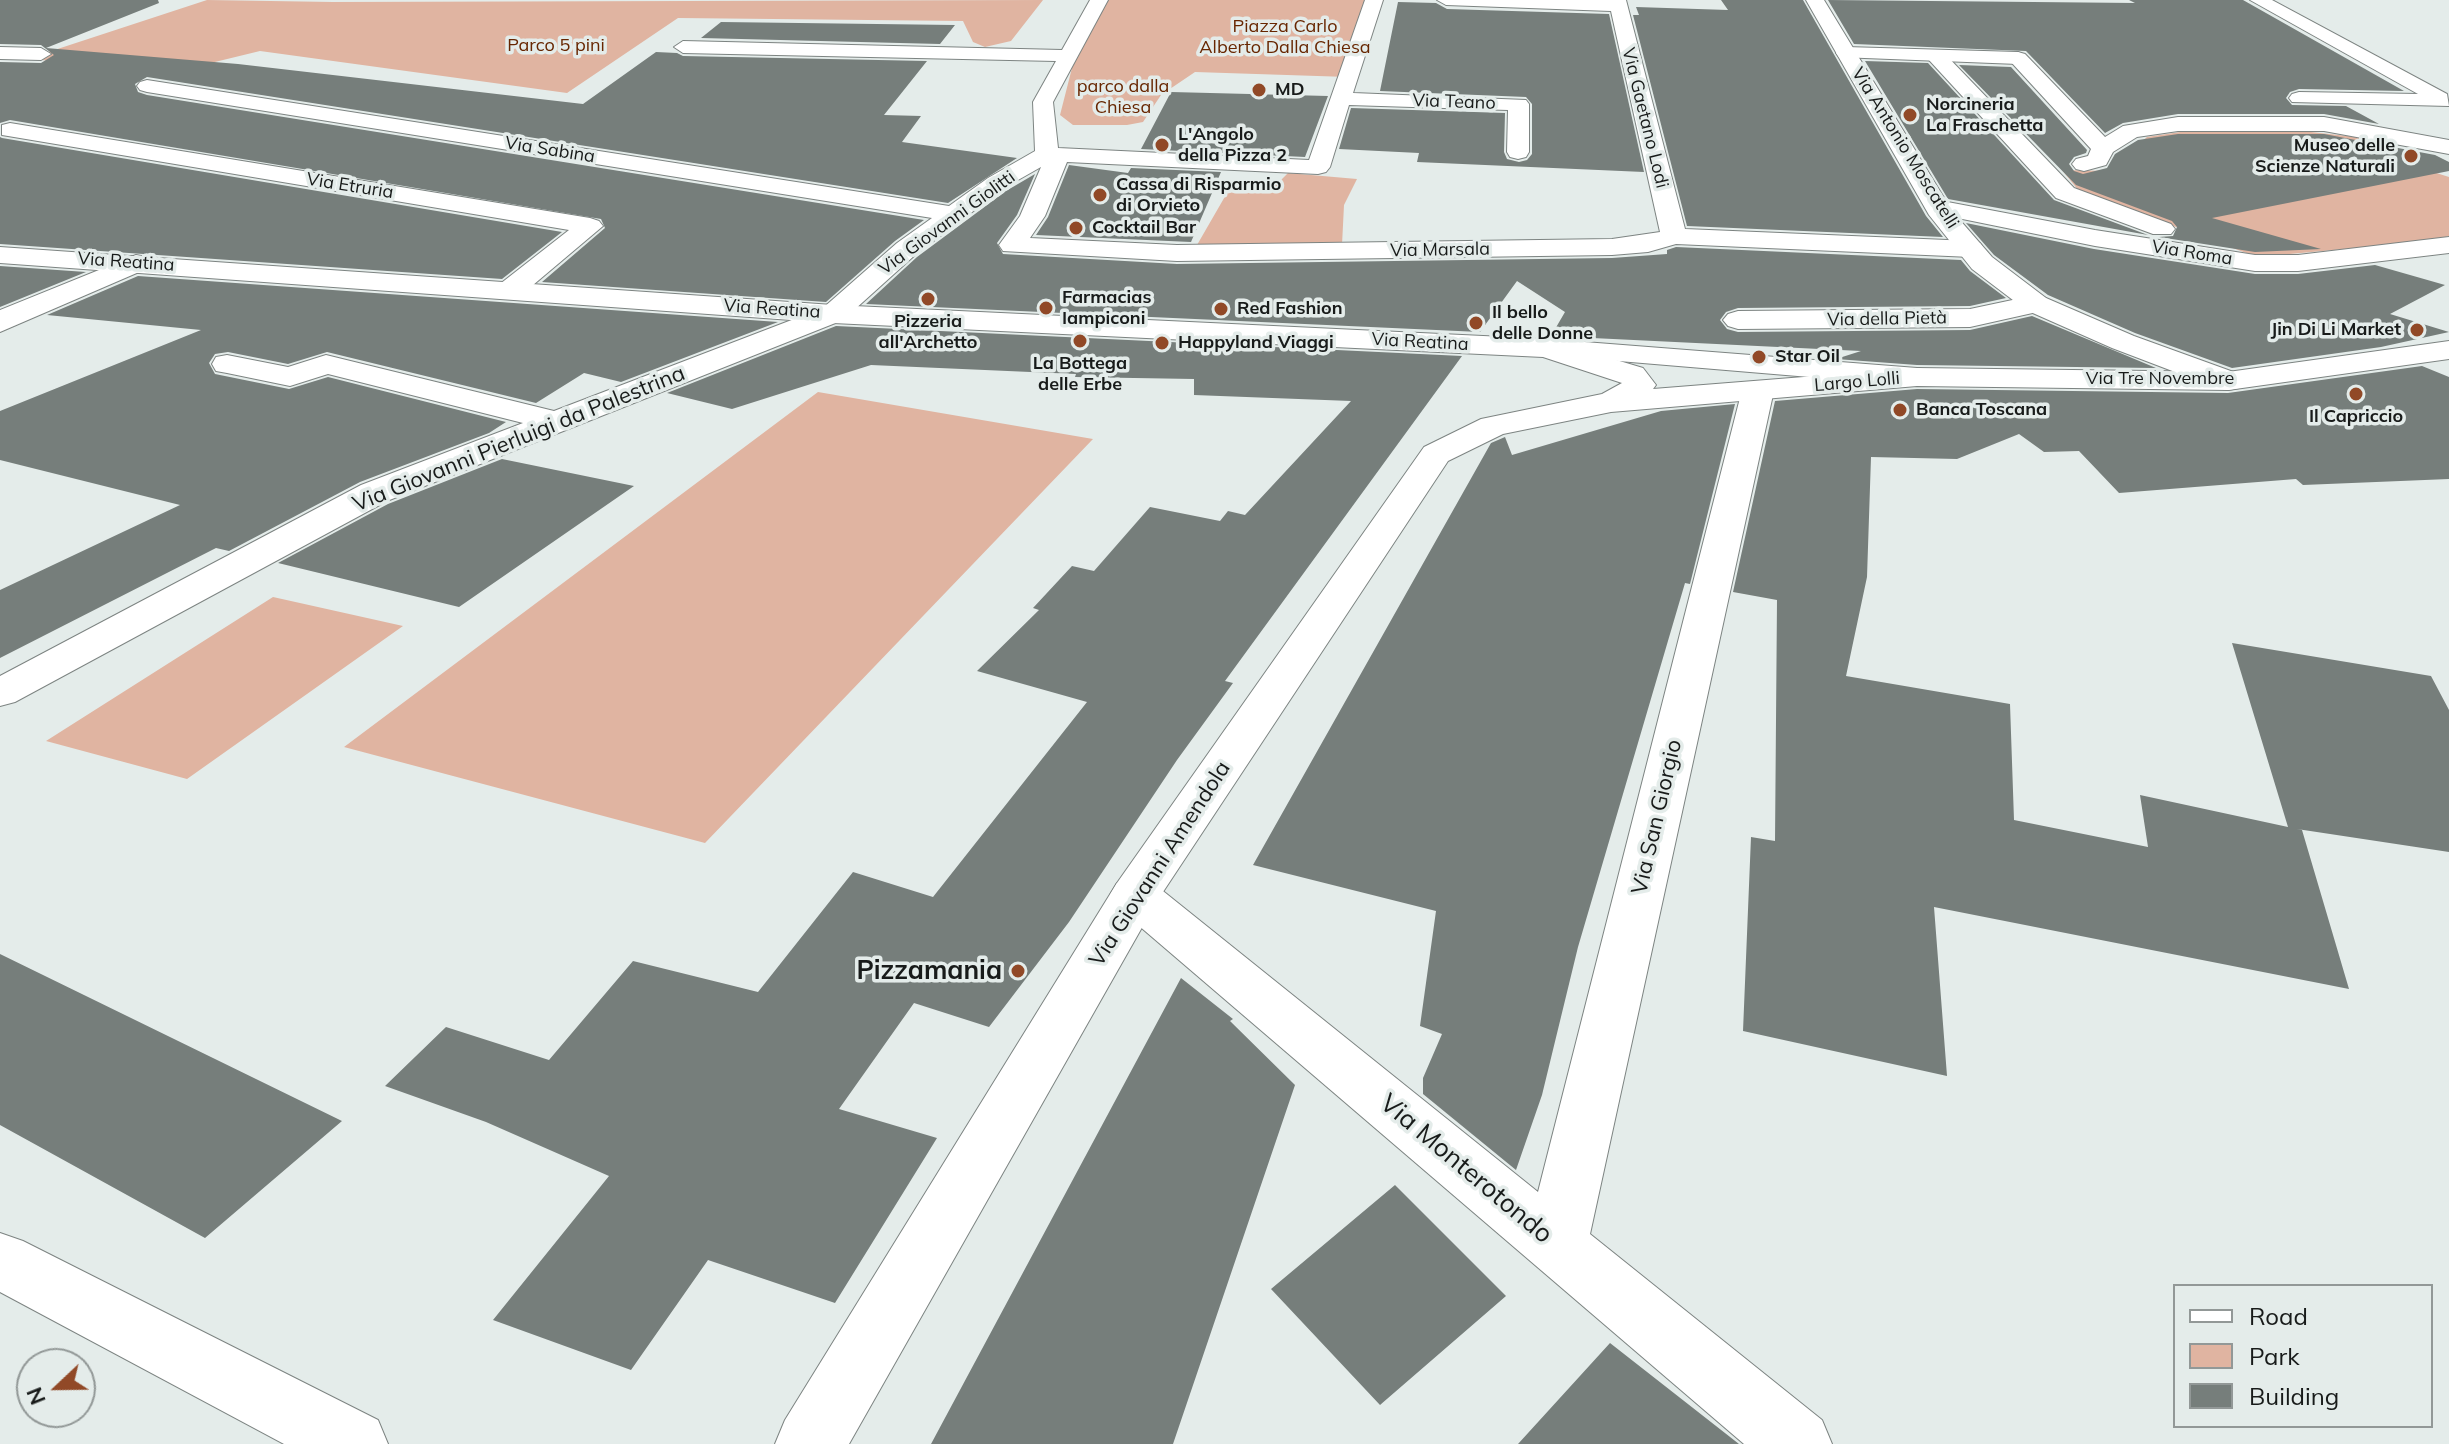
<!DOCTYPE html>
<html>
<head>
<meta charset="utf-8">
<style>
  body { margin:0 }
  #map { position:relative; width:2449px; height:1444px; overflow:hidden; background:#e4ecea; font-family:Mulish,sans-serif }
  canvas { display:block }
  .legend { position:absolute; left:2173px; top:1284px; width:260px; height:144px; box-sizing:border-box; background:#e4ecea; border:2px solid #929897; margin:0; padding:10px 14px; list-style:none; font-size:24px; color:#181b1a }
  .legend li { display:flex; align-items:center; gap:16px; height:40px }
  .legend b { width:40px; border:2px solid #929897 }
  .north { position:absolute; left:16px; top:1348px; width:80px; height:80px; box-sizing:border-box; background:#e4ecea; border:2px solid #929897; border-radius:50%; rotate:248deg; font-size:22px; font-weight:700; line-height:32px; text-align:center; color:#181b1a }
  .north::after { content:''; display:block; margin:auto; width:28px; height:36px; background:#914927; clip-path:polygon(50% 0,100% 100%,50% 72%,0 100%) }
</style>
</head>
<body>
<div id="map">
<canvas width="2449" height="1444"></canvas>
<ul class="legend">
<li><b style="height:10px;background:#fff"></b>Road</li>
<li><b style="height:22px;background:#e0b4a1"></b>Park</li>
<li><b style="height:22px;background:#767e7b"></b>Building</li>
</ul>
<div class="north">N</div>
</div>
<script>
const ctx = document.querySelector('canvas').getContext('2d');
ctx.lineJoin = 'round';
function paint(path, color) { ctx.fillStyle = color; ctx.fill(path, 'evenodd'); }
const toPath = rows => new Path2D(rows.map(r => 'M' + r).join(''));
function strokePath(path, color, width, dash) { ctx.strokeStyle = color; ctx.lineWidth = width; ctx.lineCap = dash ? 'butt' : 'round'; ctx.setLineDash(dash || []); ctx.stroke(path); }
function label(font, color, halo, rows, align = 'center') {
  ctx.font = font + ' Mulish,sans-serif'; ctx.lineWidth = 7; ctx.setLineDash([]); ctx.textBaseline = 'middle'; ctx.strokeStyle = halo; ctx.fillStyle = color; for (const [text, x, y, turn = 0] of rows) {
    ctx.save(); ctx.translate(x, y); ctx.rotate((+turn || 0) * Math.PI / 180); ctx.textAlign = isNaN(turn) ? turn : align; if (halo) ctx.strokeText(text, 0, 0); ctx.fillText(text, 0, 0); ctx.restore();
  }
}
paint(toPath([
  [207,0,333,2,1043,0,1011,41,985,47,973,42,963,21,678,18,567,93,260,51,182,70,27,59],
  [1099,0,1374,0,1348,77,1195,72,1161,95,1143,122,1127,125,1073,125,1060,115,1072,68,1063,67],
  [2200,129,2293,130,2365,138,2373,153,2449,177,2449,236,2432,241,2257,257,2079,191,2062,170,2109,171,2147,137],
  [1288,173,1357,179,1344,205,1342,245,1197,245,1227,193,1273,188],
  [818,392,1093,439,705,843,344,747],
  [273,597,403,626,187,779,46,741]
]), '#e0b4a1');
paint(toPath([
  [0,0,158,0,159,3,46,48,238,64,583,104,656,52,677,53,683,56,927,61,884,115,921,116,902,142,1017,158,948,203,147,77,135,84,138,92,147,95,924,220,895,241,826,302,542,282,605,228,601,219,10,120,0,123,0,62,41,63,54,55,41,45,0,44],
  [1721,0,1803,0,1926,216,1943,237,1687,226,1633,15,1639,15,1636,7,1728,10],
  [1828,0,2135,3,2129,0,2243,0,2404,91,2299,89,2290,92,2286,98,2292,105,2346,106,2379,124,2324,114,2178,114,2123,123,2105,133,2026,51,1854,44],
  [1398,2,1436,3,1447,9,1609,14,1644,172,1417,162,1419,153,1339,149,1351,108,1505,113,1504,152,1507,159,1519,162,1527,160,1532,154,1532,104,1526,97,1380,91],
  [721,22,955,25,940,44,701,38],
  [1865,61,1928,63,2054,200,2148,235,1948,199],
  [1959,65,2011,67,2087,150,2086,153,2074,157,2069,164,2074,171,2083,174,2107,168,2115,154,2138,140,2178,134,2324,134,2435,155,2449,162,2449,171,2212,218,2321,249,2255,252,2159,237,2173,236,2177,227,2172,221,2076,185],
  [1171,92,1328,96,1305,157,1141,149],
  [0,137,2,138,562,232,502,279,0,244],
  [1069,165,1128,173,1131,168,1221,172,1191,242,1036,235,1048,217],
  [1035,174,1017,215,997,243,1003,254,1177,264,1612,258,1667,254,1667,250,1676,247,1961,260,1970,271,2006,298,1970,306,1738,308,1726,312,1720,320,1727,329,1738,332,1970,330,2032,316,2156,368,1917,365,1836,359,1861,351,1551,336,1565,312,1517,281,1480,332,866,304,917,257,1006,191],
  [1966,223,2094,249,2255,274,2298,274,2375,265,2445,285,2390,314,2449,332,2381,347,2232,368,2135,333,2048,295,1994,255],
  [0,266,86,272,0,307],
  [138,276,778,322,621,382,584,373,536,403,327,352,288,364,228,352,215,354,209,363,215,374,289,389,328,377,506,422,489,433,360,482,229,551,216,548,0,658,0,590,180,505,0,460,0,411,201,330,47,315],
  [836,326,1462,356,1225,681,1233,683,1177,760,1069,922,989,1027,914,1003,839,1109,937,1138,835,1303,708,1260,631,1370,493,1320,609,1176,486,1122,385,1086,446,1027,549,1060,633,961,758,992,853,872,933,897,1087,702,977,671,1039,610,1033,608,1072,566,1094,571,1150,507,1220,521,1228,511,1245,515,1351,401,1194,395,1194,379,1075,377,1076,374,871,365,732,409,667,393],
  [2422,366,2449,377,2449,479,2303,485,2296,479,2119,493,2079,451,2044,452,2019,434,1957,459,1871,457,1867,577,1846,676,2010,704,2014,820,2148,847,2140,795,2288,827,2232,643,2431,676,2449,710,2449,852,2297,829,2302,830,2349,989,1934,907,1947,1076,1743,1031,1751,837,1775,841,1777,600,1733,592,1775,401,1917,389,2228,393],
  [1735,404,1690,584,1685,583,1578,947,1542,1095,1516,1170,1423,1094,1423,1078,1442,1034,1420,1026,1436,911,1253,865,1491,443,1505,437,1512,455,1661,411],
  [502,459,634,486,459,607,278,563,388,504],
  [0,954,342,1121,205,1238,0,1125],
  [1181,978,1233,1019,1230,1021,1295,1085,1173,1444,931,1444],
  [1395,1185,1506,1296,1380,1405,1271,1289],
  [1610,1343,1739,1444,1518,1444]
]), '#767e7b');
const pedestrian = toPath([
  [1846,47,2018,52,2028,58,2018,64,1839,57,1836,53,1839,49,1846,47]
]);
const minor = toPath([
  [1090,0,1108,0,1053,102,1058,148,1309,160,1365,0,1383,0,1353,93,1526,100,1529,104,1529,152,1526,157,1518,159,1510,157,1507,152,1508,110,1349,105,1330,167,1326,172,1318,174,1067,162,1045,216,1030,238,1177,245,1612,239,1660,232,1611,11,1446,5,1437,0,1626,0,1685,229,1971,241,1980,243,1984,249,1980,255,1971,257,1676,244,1648,252,1612,255,1177,261,1003,251,999,245,1020,216,1041,167,1004,188,915,255,843,320,387,501,15,702,0,706,0,676,361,485,523,423,328,374,290,386,227,373,216,371,212,364,216,357,227,355,288,367,326,355,554,411,823,308,897,243,932,218,147,92,140,90,137,86,140,82,147,80,949,206,988,178,1035,151,1033,102,1056,61,683,53,674,47,683,41,1062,50,1090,0],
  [2250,0,2272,0,2447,94,2449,106,2292,102,2289,98,2292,94,2299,92,2418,94,2250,0],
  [0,47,41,48,51,54,41,60,0,59,0,47],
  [1936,50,1943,52,2074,188,2171,224,2175,229,2171,234,2153,234,2056,198,1929,60,1926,56,1936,50],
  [2018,52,2025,54,2105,137,2123,126,2178,117,2324,117,2449,140,2449,154,2324,131,2178,131,2137,137,2113,152,2106,165,2084,171,2076,169,2072,164,2076,159,2088,156,2091,149,2011,62,2008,58,2011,54,2018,52],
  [10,123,590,218,599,221,603,226,520,296,510,298,500,296,496,290,500,284,569,230,2,135,2,125,10,123],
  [1937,200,2095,230,2255,255,2298,255,2449,237,2449,253,2298,271,2255,271,2095,246,1928,212,1925,207,1928,202,1937,200],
  [136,255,146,257,149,263,146,269,0,332,0,310,136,255],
  [2036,295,2046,298,2050,304,2046,310,1970,327,1738,329,1728,326,1723,320,1728,314,1738,311,1970,309,2036,295],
  [1758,381,1769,383,1774,390,1590,1234,1822,1420,1832,1444,1744,1444,1117,907,1110,895,1117,883,1135,878,1153,883,1538,1192,1742,390,1747,383,1758,381],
  [0,1233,23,1241,378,1420,388,1444,284,1444,0,1292,0,1233]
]);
const tertiary = toPath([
  [1806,0,1824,0,1952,211,1992,257,2046,298,2134,336,2239,374,2244,381,2239,388,2228,390,2217,388,2112,348,2026,310,1972,269,1929,215,1806,0],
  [1546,339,1917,368,1928,370,1933,377,1928,384,1917,386,1535,354,1531,348,1535,342,1546,339]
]);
const secondary = toPath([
  [0,247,833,305,1546,339,1643,368,1656,385,1653,389,1917,368,2228,372,2449,341,2449,359,2228,390,1917,386,1611,412,1503,434,1448,461,1157,901,849,1444,775,1444,785,1420,1117,883,1424,447,1481,419,1602,394,1622,383,1543,357,833,323,0,263,0,247]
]);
strokePath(pedestrian, '#7d8482', 2);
strokePath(minor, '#7d8482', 2);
strokePath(tertiary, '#7d8482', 2);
strokePath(secondary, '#7d8482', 2);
paint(pedestrian, '#fff');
paint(minor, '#fff');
paint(tertiary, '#fff');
paint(secondary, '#fff');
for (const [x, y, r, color] of [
  [1259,90,8,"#914927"],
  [1910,115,8,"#914927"],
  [1162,145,8,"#914927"],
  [2411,156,8,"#914927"],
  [1100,195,8,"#914927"],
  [1076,228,8,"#914927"],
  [928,299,8,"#914927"],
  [1046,308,8,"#914927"],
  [1221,309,8,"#914927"],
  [1476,323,8,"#914927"],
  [2417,330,8,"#914927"],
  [1080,341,8,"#914927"],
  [1162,343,8,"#914927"],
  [1759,357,8,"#914927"],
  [2356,394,8,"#914927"],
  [1900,410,8,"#914927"],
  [1018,971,8,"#914927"]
]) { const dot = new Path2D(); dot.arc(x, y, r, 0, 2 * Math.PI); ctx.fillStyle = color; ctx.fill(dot); strokePath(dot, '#e4ecea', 3); }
label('18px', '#672601', '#e4ecea', [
  ["Piazza Carlo",1285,27],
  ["Alberto Dalla Chiesa",1285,48],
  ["Parco 5 pini",556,46],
  ["parco dalla",1123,87],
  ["Chiesa",1123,108]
]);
label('bold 18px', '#181b1a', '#e4ecea', [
  ["MD",1275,90],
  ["Norcineria",1926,105],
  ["La Fraschetta",1926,126],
  ["L'Angolo",1178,135],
  ["della Pizza 2",1178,156],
  ["Museo delle",2395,146,"right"],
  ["Scienze Naturali",2395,167,"right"],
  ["Cassa di Risparmio",1116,185],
  ["di Orvieto",1116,206],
  ["Cocktail Bar",1092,228],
  ["Farmacias",1062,298],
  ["Iampiconi",1062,319],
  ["Red Fashion",1237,309],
  ["Il bello",1492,313],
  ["delle Donne",1492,334],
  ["Pizzeria",928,322,"center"],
  ["all'Archetto",928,343,"center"],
  ["Jin Di Li Market",2401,330,"right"],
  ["Happyland Viaggi",1178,343],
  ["Star Oil",1775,357],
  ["La Bottega",1080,364,"center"],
  ["delle Erbe",1080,385,"center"],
  ["Banca Toscana",1916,410],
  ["Il Capriccio",2356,417,"center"]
], 'left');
label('18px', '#181b1a', '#e4ecea', [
  ["Via Teano",1454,102,2],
  ["Via Gaetano Lodi",1645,118,76],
  ["Via Antonio Moscatelli",1905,148,58],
  ["Via Sabina",550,150,9],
  ["Via Etruria",350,186,9],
  ["Via Giovanni Giolitti",947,223,-36],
  ["Via Marsala",1440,250,-1],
  ["Via Roma",2192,253,9],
  ["Via Reatina",126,262,4],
  ["Via Reatina",772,309,4],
  ["Via della Pietà",1887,319,-1],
  ["Via Reatina",1420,342,3],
  ["Via Tre Novembre",2160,379],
  ["Largo Lolli",1857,382,-5]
]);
label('22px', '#181b1a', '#e4ecea', [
  ["Via Giovanni Pierluigi da Palestrina",519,439,-22],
  ["Via San Giorgio",1657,817,-77],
  ["Via Giovanni Amendola",1160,864,-57]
]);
label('bold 26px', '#181b1a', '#e4ecea', [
  ["Pizzamania",1002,971]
], 'right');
label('26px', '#181b1a', '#e4ecea', [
  ["Via Monterotondo",1466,1169,40]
]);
</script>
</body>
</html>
